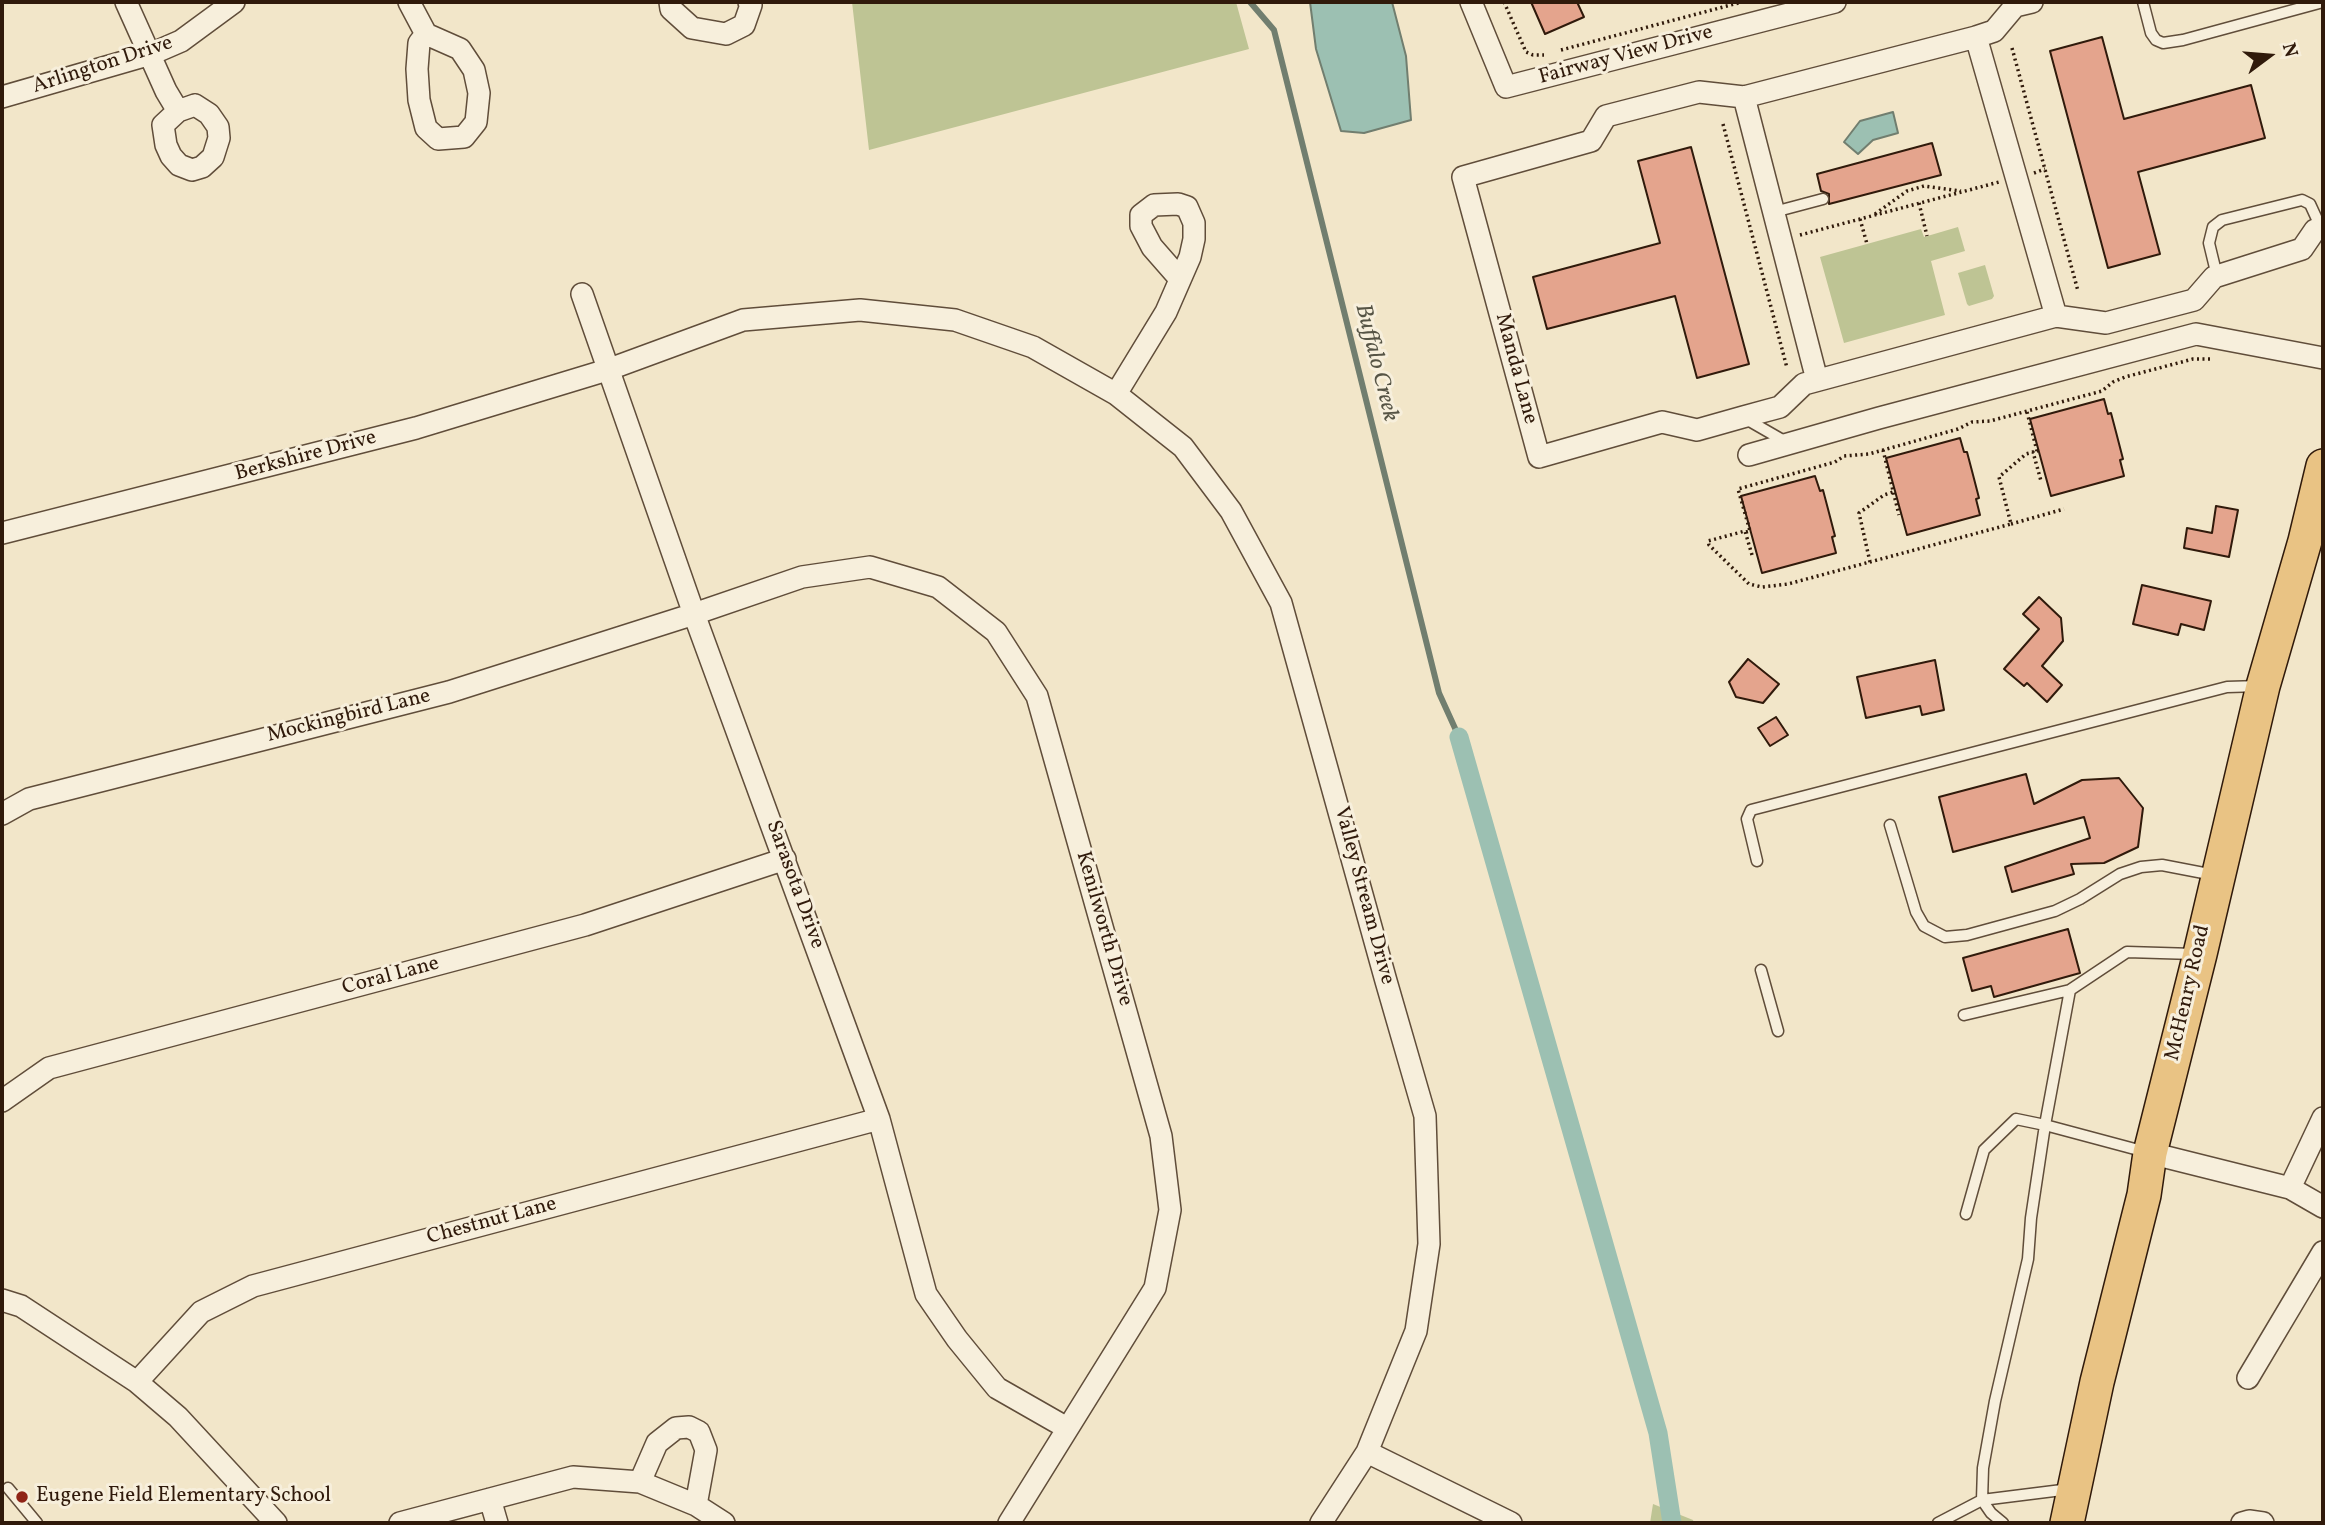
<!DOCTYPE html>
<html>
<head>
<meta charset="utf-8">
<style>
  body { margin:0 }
  #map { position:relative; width:2325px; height:1525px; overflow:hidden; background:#f2e6c9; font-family:Vollkorn,serif }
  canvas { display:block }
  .frame { position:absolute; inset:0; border:4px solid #301a0b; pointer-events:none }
  .north { position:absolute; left:2234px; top:21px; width:70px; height:70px; -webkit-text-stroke:5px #f7efdc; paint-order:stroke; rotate:74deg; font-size:19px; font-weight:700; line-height:28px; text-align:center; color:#301a0b }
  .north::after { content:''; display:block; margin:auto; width:24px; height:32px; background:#301a0b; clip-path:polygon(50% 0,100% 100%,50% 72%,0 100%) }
</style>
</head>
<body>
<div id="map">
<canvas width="2325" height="1525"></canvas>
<div class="frame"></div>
<div class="north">N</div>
</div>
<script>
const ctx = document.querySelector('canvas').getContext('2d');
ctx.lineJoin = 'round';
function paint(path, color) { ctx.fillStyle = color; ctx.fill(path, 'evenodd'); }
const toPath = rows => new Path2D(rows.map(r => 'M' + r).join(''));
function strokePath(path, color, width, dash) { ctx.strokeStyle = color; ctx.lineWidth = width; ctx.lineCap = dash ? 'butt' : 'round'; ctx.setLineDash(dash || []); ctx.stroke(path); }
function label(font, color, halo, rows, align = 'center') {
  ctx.font = font + ' Vollkorn,serif'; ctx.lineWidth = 6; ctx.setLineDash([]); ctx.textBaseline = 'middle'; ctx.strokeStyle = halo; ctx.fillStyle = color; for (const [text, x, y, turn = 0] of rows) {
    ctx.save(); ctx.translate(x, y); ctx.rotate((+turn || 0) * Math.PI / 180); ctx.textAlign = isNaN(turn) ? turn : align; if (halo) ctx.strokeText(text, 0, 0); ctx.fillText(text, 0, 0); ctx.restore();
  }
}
paint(toPath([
  [852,2,1236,2,1249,49,869,150],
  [1958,227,1965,251,1931,261,1945,315,1844,343,1820,257,1921,229,1924,237],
  [1985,265,1994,296,1992,299,1969,306,1967,304,1958,273],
  [1653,1504,1693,1520,1694,1523,1650,1523]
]), '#bec494');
const water = toPath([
  [1310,2,1392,2,1406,56,1411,120,1364,133,1341,131,1316,49,1310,2],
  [1893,112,1898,133,1873,140,1858,154,1844,142,1860,121,1893,112]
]);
paint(water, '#9cc0b2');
strokePath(water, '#717e6f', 2);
strokePath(toPath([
  [1250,2,1274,30,1439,693,1459,737]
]), '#717e6f', 6);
strokePath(toPath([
  [1459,737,1658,1433,1672,1523]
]), '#9cc0b2', 19);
const building = toPath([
  [1531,2,1577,2,1584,17,1545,34,1531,2],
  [2102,37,2124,119,2251,85,2265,138,2138,172,2160,254,2108,268,2050,51,2102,37],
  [1932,143,1941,175,1829,204,1829,194,1821,191,1817,174,1932,143],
  [1691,147,1749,364,1697,378,1675,296,1547,329,1533,277,1660,243,1638,161,1691,147],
  [2104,399,2108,414,2111,413,2116,432,2123,459,2120,460,2124,476,2051,496,2030,419,2104,399],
  [1960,438,1964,452,1967,452,1972,471,1979,498,1976,499,1980,515,1907,535,1886,458,1960,438],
  [1815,476,1820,491,1823,490,1828,509,1835,536,1832,537,1836,553,1762,573,1741,496,1815,476],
  [2216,506,2238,510,2229,557,2184,548,2187,528,2212,533,2216,506],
  [2142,585,2211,601,2204,630,2181,624,2178,635,2133,624,2142,585],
  [2039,597,2061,618,2063,641,2042,666,2062,685,2047,702,2027,683,2024,686,2004,669,2039,629,2023,614,2039,597],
  [1748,659,1779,684,1763,703,1736,697,1729,682,1748,659],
  [1935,660,1944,710,1922,715,1920,706,1866,718,1857,677,1935,660],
  [1776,717,1788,735,1770,746,1758,728,1776,717],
  [2026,774,2034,804,2082,780,2119,778,2143,808,2138,847,2104,863,2071,864,2074,874,2012,892,2005,867,2090,838,2084,817,1953,852,1939,797,2026,774],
  [2068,929,2080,973,1994,997,1991,986,1972,991,1963,958,2068,929]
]);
paint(building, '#e4a48d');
strokePath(building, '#301a0b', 2);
const lane = toPath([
  [2143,2,2151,33,2156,40,2163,43,2183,40,2323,2],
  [1774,212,1823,199],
  [2217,276,2209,243,2213,227,2222,220,2302,200,2310,204,2321,228],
  [1746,419,1786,442],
  [1890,825,1916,912,1924,926,1945,937,1967,935,2055,911,2080,899,2120,874,2141,867,2162,865,2214,875],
  [1757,861,1747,819,1751,810,2227,687,2260,686],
  [1761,970,1778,1031],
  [1964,1015,2070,990],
  [1966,1214,1984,1150,2016,1119,2045,1125,2070,990,2127,952,2194,954],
  [8,1488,37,1523],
  [1938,1523,1982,1500,1983,1468,1995,1401,2028,1259,2031,1218,2045,1125,2146,1152],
  [2003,1523,1991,1513,1982,1500,2070,1489]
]);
const street = toPath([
  [126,2,166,91,178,111],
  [409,2,426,34,460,49,474,70,479,93,476,122,464,137,438,139,426,128,419,100,417,69,419,43,426,34],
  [670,2,671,9,692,28,726,34,744,25,751,5,749,2],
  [1471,2,1506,87,1835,2],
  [2032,2,2015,6,1994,31,1976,37,1744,97,1699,92,1606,116,1591,141,1463,177,1539,457,1662,422,1697,430,1743,417,1780,407,1804,384,2056,316,2106,323,2194,300,2214,277,2302,249,2315,230,2323,227],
  [1976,37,2056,316],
  [2,97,151,54,181,41,234,2],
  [1744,97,1817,380],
  [195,105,209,114,218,127,219,138,213,157,202,167,192,170,179,165,171,156,166,145,163,125,178,111,195,105],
  [1180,279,1152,247,1141,226,1141,215,1154,205,1178,204,1187,207,1194,223,1194,239,1190,257,1166,312,1116,394,1183,447,1231,511,1281,603,1386,981,1425,1116,1429,1244,1416,1331,1367,1452,1321,1523],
  [582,294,694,614,879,1119,926,1294,957,1339,997,1388,1067,1428],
  [1749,455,1879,418,2196,334,2323,358],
  [2,533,416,428,607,370,743,320,860,310,955,320,1033,347,1116,394],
  [2,814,29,799,449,692,694,614,802,577,870,567,938,587,996,632,1037,696,1161,1136,1170,1210,1155,1288,1009,1523],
  [2,1101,49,1068,585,925,785,859],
  [2150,1153,2290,1188,2323,1207],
  [2290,1188,2323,1118],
  [2,1300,21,1306,137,1382,178,1417,276,1523],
  [2248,1378,2323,1252],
  [137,1382,201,1312,253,1286,879,1119],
  [1367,1452,1511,1523],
  [640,1482,657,1443,676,1428,689,1427,699,1432,706,1450,696,1505],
  [490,1499,497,1523],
  [400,1523,573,1477,640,1482,696,1505,724,1523],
  [2242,1523,2249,1521,2263,1523]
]);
const primary = toPath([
  [2067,1523,2097,1382,2144,1195,2150,1153,2200,954,2263,686,2305,541,2323,466]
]);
strokePath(lane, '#604d3a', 13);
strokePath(street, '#604d3a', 24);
strokePath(primary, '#301a0b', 36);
strokePath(toPath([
  [1504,2,1526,52,1533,55,1544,55],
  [2012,48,2078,291],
  [1561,50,1742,2],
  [1723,124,1787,368],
  [2034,173,2045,169],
  [1919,203,1927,236],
  [1875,214,1907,191,1924,186,1961,191],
  [1860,219,1867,244],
  [1800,235,1999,182],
  [2027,412,2037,451,2033,452],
  [1883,450,1899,515],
  [2011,524,2064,509],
  [1746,532,1750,531,1738,489,1835,462,1844,456,1869,454,1958,429,1972,422,1990,421,2102,391,2113,382,2125,377,2193,359,2213,359],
  [1752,555,1745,531,1708,541,1709,545,1749,584,1762,587,1788,584,2011,524,1999,477,2026,454,2033,452,2041,481],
  [1870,562,1859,513,1884,495,1893,492]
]), '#301a0b', 3.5, [2, 3.5]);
strokePath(lane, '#f7efdc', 10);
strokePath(street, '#f7efdc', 21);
strokePath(primary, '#e9c384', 33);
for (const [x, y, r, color] of [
  [22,1497,7,"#8f2418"]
]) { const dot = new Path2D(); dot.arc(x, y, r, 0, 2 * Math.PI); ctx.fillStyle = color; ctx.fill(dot); strokePath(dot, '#f7efdc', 2.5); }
label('21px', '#301a0b', '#f7efdc', [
  ["Fairway View Drive",1626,56,-15],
  ["Arlington Drive",103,66,-18],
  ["Manda Lane",1515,369,75],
  ["Berkshire Drive",306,457,-15],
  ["Mockingbird Lane",349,717,-14],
  ["Sarasota Drive",794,885,70],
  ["Valley Stream Drive",1363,896,75],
  ["Kenilworth Drive",1103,929,74],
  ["Coral Lane",391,977,-15],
  ["McHenry Road",2189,993,-77],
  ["Chestnut Lane",492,1222,-15]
]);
label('21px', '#301a0b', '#f7efdc', [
  ["Eugene Field Elementary School",36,1497]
], 'left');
label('italic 23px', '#565445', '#f7efdc', [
  ["Buffalo Creek",1375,363,76]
]);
</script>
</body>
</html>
